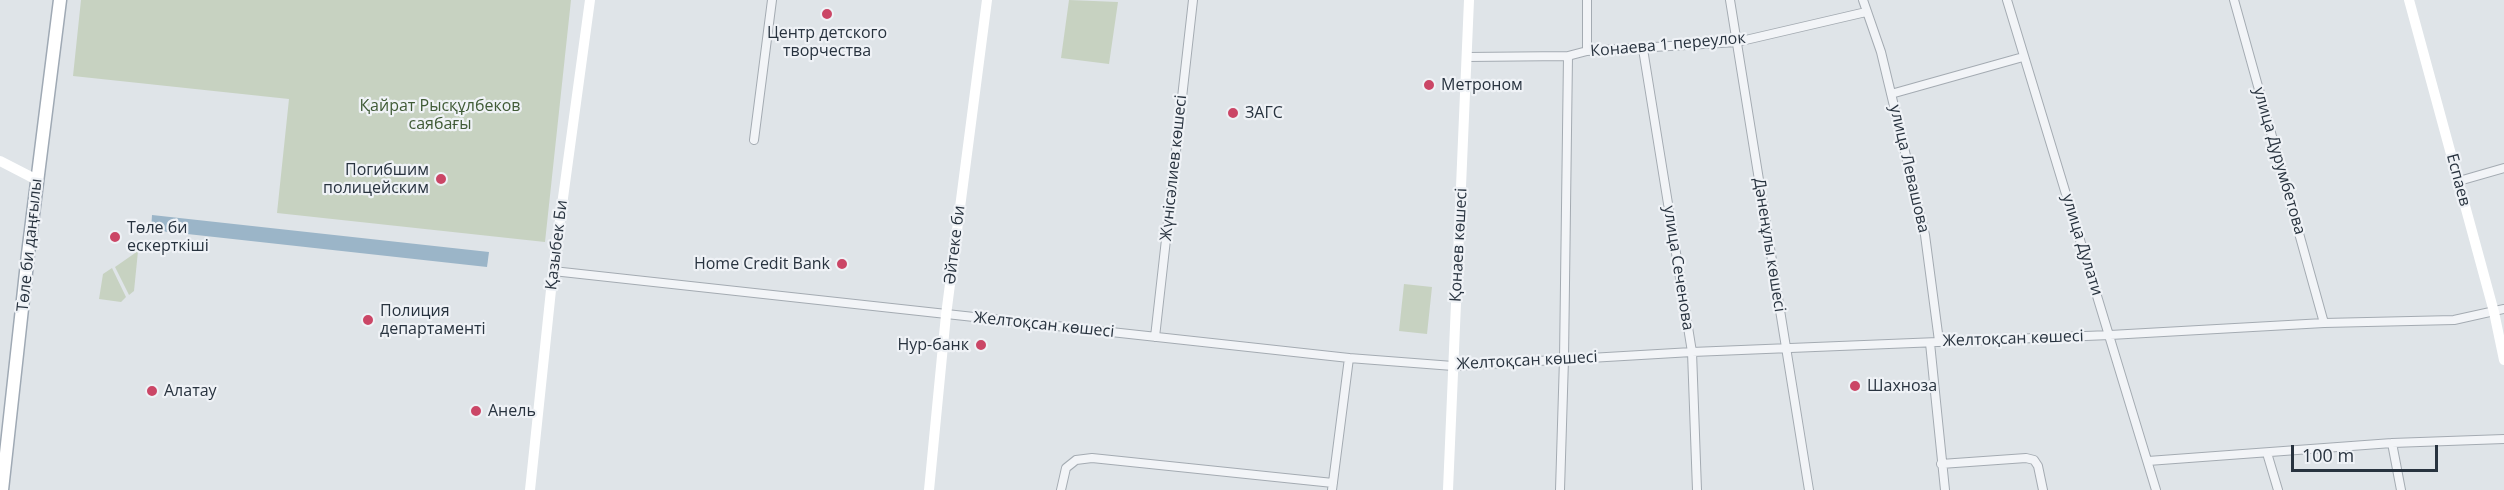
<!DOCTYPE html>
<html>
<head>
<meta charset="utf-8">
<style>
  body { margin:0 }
  #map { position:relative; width:2504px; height:490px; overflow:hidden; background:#dfe4e8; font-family:"Open Sans",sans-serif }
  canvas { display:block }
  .scale { position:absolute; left:2291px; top:445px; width:147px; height:27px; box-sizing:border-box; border:3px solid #28333f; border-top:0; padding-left:8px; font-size:18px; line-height:21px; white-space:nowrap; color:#28333f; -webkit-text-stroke:4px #eff2f6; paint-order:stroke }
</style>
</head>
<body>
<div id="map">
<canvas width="2504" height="490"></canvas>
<div class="scale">100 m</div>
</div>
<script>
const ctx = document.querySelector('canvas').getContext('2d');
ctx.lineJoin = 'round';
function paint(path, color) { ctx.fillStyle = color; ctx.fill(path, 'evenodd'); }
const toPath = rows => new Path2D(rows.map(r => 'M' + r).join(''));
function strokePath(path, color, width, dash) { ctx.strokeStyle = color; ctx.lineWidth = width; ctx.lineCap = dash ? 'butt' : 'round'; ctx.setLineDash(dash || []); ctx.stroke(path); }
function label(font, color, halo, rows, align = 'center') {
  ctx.font = font + ' "Open Sans",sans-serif'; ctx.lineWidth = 4.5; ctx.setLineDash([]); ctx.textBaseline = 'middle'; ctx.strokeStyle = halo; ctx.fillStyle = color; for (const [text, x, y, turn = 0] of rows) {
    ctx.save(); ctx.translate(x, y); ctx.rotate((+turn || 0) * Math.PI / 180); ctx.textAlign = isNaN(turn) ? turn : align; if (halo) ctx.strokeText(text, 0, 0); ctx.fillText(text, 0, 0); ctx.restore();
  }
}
paint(toPath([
  [81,0,571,0,545,242,277,213,289,99,73,76],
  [1069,0,1118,2,1109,64,1061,58],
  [138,251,134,291,129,295,115,267],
  [112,268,126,297,121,302,99,299,103,274],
  [1404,284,1432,287,1427,334,1399,331]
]), '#c7d2c1');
paint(toPath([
  [152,215,489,252,487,267,151,230]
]), '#9bb5c8');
const street = toPath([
  [1587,0,1587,51],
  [1730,0,1809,490],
  [1863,0,1881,52,1925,235,1939,341],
  [2007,0,2156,490],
  [2234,0,2324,323],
  [1643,49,1692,352,1697,490],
  [1467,57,1568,56,1587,51,1737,42,1866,12],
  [1891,94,2023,57],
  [754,140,772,0],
  [2459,181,2504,168],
  [553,271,1349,358,1453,366,1692,352,2110,335,2324,323,2454,320,2504,309],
  [1155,337,1193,0],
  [1930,343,1945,490],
  [2392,443,2401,490],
  [2267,453,2278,490],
  [2148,461,2392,443,2504,439],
  [1941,464,2026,458,2034,460,2038,466,2043,490],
  [1061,490,1066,468,1076,460,1092,458,1333,483],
  [1332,490,1349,358],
  [1560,490,1564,359,1568,56]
]);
const primary = toPath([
  [2,490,28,254,60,0]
]);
strokePath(street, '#a4abb2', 10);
strokePath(primary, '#9fa9b4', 15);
strokePath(street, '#f2f4f7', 8);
strokePath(toPath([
  [2409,0,2494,312,2504,360],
  [0,161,37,180],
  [530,490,553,271,590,0],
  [929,490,946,315,987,0],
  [1448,490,1469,0]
]), '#fff', 10);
strokePath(primary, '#fff', 12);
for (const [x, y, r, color] of [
  [827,14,6,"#cb4666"],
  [1429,85,6,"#cb4666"],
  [1233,113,6,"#cb4666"],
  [441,179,6,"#cb4666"],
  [115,237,6,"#cb4666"],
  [842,264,6,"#cb4666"],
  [368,320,6,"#cb4666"],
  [981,345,6,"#cb4666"],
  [1855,386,6,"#cb4666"],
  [152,391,6,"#cb4666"],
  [476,411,6,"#cb4666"]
]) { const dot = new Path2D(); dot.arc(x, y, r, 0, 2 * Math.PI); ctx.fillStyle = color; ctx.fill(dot); strokePath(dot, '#eff2f6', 2); }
label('16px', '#28333f', '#eff2f6', [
  ["Центр детского",827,33,"center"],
  ["творчества",827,51,"center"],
  ["Метроном",1441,85],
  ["ЗАГС",1245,113],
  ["Погибшим",429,170,"right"],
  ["полицейским",429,188,"right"],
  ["Төле би",127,228],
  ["ескерткіші",127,246],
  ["Home Credit Bank",830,264,"right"],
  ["Полиция",380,311],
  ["департаменті",380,329],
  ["Нур-банк",969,345,"right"],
  ["Шахноза",1867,386],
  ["Алатау",164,391],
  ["Анель",488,411]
], 'left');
label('16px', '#28333f', '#eff2f6', [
  ["Конаева 1 переулок",1668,45,-5],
  ["улица Дурумбетова",2279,161,74],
  ["Жүнісәлиев көшесі",1174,168,-84],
  ["улица Левашова",1909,169,77],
  ["Еспаев",2458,180,75],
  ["Төле би даңғылы",30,245,-84],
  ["Қазыбек Би",557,245,-83],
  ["Әйтеке би",955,245,-83],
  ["Қонаев көшесі",1459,245,-87],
  ["Дәненұлы көшесі",1769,245,81],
  ["улица Дулати",2082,245,73],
  ["улица Сеченова",1678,268,81],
  ["Желтоқсан көшесі",1044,325,6],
  ["Желтоқсан көшесі",2013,339,-2],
  ["Желтоқсан көшесі",1527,361,-3]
]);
label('16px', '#405b36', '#eff2f6', [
  ["Қайрат Рысқұлбеков",440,106],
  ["саябағы",440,124]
]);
</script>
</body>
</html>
